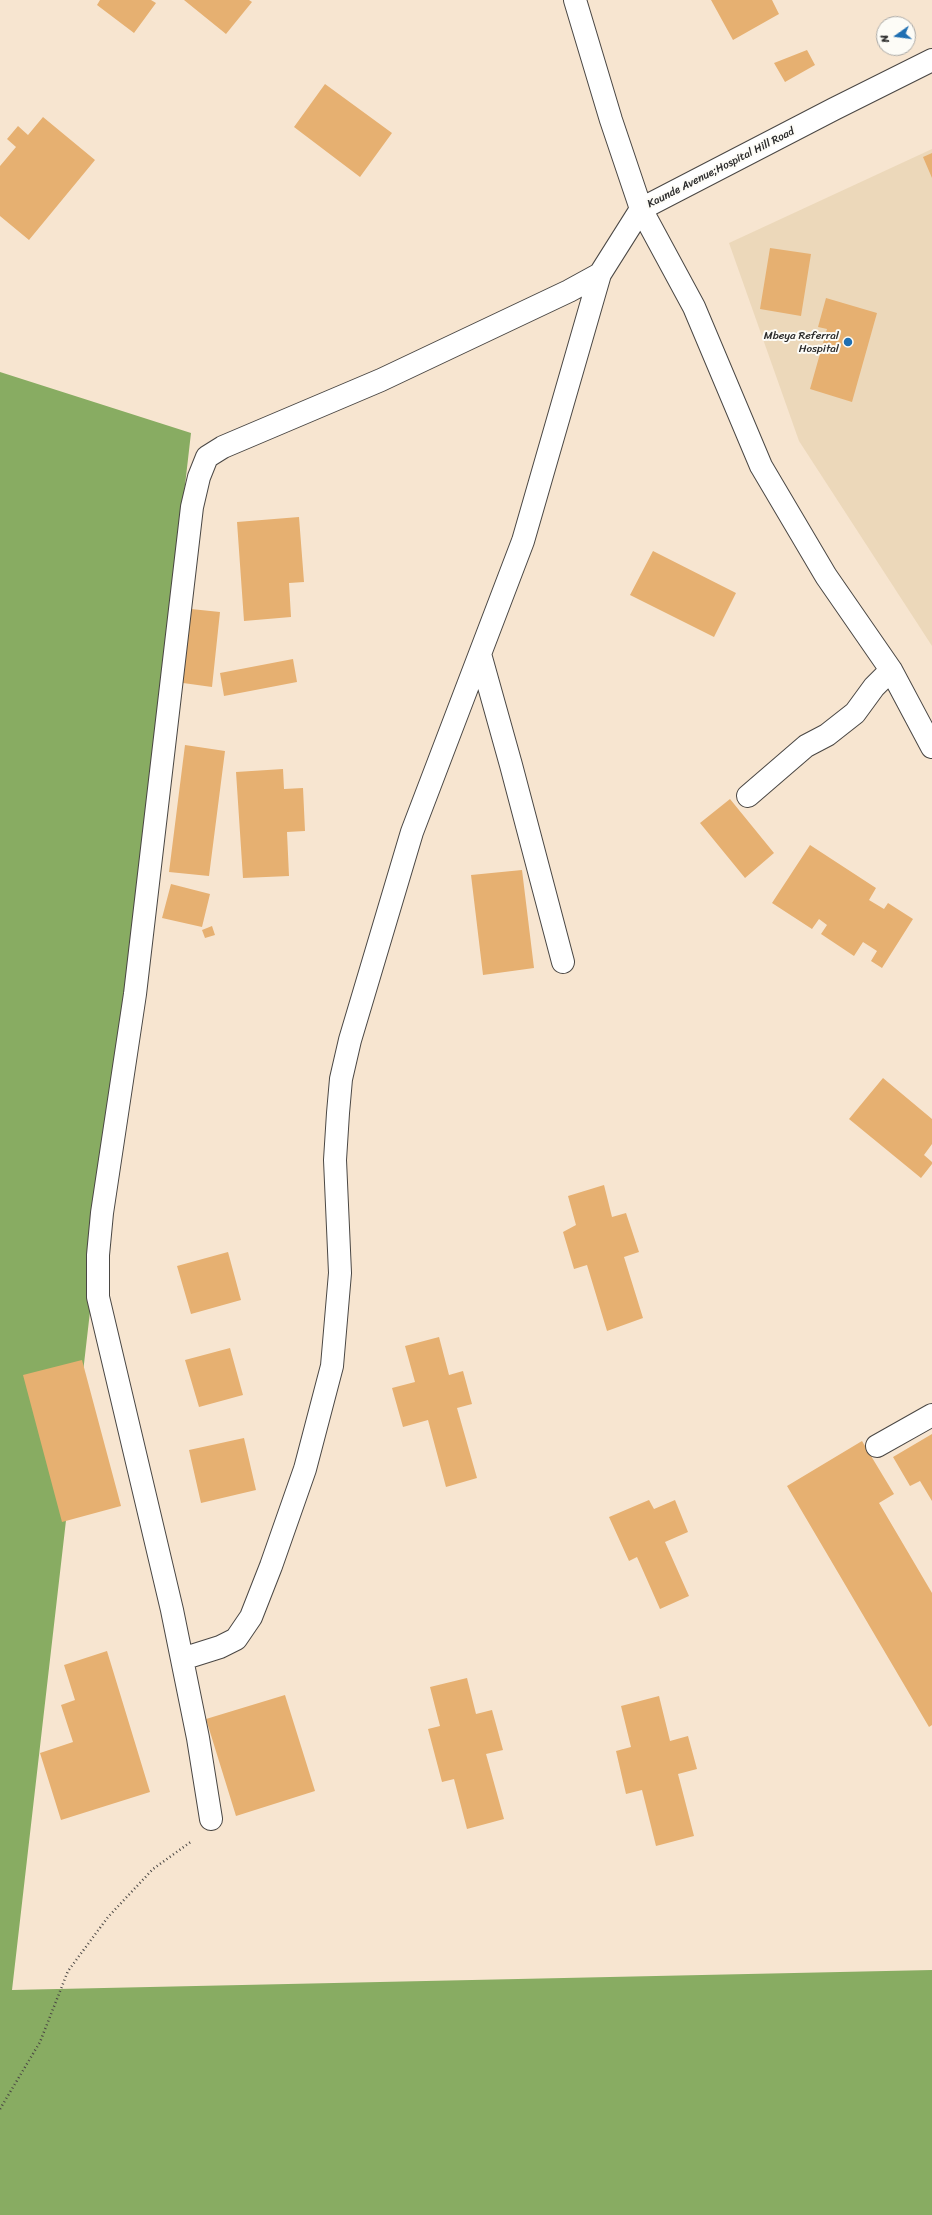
<!DOCTYPE html>
<html>
<head>
<meta charset="utf-8">
<style>
  body { margin:0 }
  #map { position:relative; width:932px; height:2215px; overflow:hidden; background:#f7e5d0; font-family:Sriracha,sans-serif }
  canvas { display:block }
  .north { position:absolute; left:876px; top:16px; width:40px; height:40px; box-sizing:border-box; background:#fdfcf7; border:1px solid #a9a8a5; border-radius:50%; rotate:256deg; font-size:11px; font-weight:700; line-height:16px; text-align:center; color:#2b2b2b }
  .north::after { content:''; display:block; margin:auto; width:14px; height:18px; background:#1f6fb2; clip-path:polygon(50% 0,100% 100%,50% 72%,0 100%) }
</style>
</head>
<body>
<div id="map">
<canvas width="932" height="2215"></canvas>
<div class="north">N</div>
</div>
<script>
const ctx = document.querySelector('canvas').getContext('2d');
ctx.lineJoin = 'round';
function paint(path, color) { ctx.fillStyle = color; ctx.fill(path, 'evenodd'); }
const toPath = rows => new Path2D(rows.map(r => 'M' + r).join(''));
function strokePath(path, color, width, dash) { ctx.strokeStyle = color; ctx.lineWidth = width; ctx.lineCap = dash ? 'butt' : 'round'; ctx.setLineDash(dash || []); ctx.stroke(path); }
function label(font, color, halo, rows, align = 'center') {
  ctx.font = font + ' Sriracha,sans-serif'; ctx.lineWidth = 4; ctx.setLineDash([]); ctx.textBaseline = 'middle'; ctx.strokeStyle = halo; ctx.fillStyle = color; for (const [text, x, y, turn = 0] of rows) {
    ctx.save(); ctx.translate(x, y); ctx.rotate((+turn || 0) * Math.PI / 180); ctx.textAlign = isNaN(turn) ? turn : align; if (halo) ctx.strokeText(text, 0, 0); ctx.fillText(text, 0, 0); ctx.restore();
  }
}
paint(toPath([
  [932,149,932,646,799,441,729,243]
]), '#ecd8ba');
paint(toPath([
  [0,372,191,433,12,1990,932,1970,932,2215,0,2215]
]), '#88ac62');
paint(toPath([
  [100,0,151,0,156,3,134,33,97,5],
  [184,0,249,0,252,2,226,34],
  [711,0,772,0,779,14,733,40],
  [807,50,815,65,785,82,774,63],
  [325,84,392,133,360,177,294,127],
  [43,117,95,160,29,240,0,216,0,166,16,147,7,139,18,126,28,135],
  [932,153,932,178,923,157],
  [770,248,811,254,801,316,760,309],
  [826,298,877,313,852,402,810,389,827,329,818,327],
  [299,517,304,582,289,583,291,617,244,621,237,522],
  [653,551,736,593,714,637,630,595],
  [191,609,220,612,212,687,183,683],
  [293,659,297,682,224,696,220,673],
  [185,745,225,751,209,876,169,872],
  [283,769,284,789,303,788,305,831,287,832,289,876,243,878,236,772],
  [730,799,774,853,745,878,700,823],
  [810,845,876,888,869,900,884,909,888,903,913,919,882,968,871,961,877,951,863,942,854,956,821,934,827,925,819,919,812,929,772,903],
  [522,870,534,968,483,975,471,875],
  [171,884,210,894,202,927,162,918],
  [212,926,215,935,205,938,202,930],
  [883,1078,932,1119,932,1144,924,1155,932,1162,932,1164,921,1178,849,1119],
  [604,1185,612,1217,626,1213,639,1252,624,1257,643,1318,607,1331,587,1265,574,1269,563,1232,576,1225,568,1196],
  [228,1252,241,1300,191,1314,177,1266],
  [439,1337,449,1375,463,1371,472,1404,457,1408,477,1478,446,1487,428,1420,403,1427,392,1388,415,1382,405,1346],
  [230,1348,243,1395,199,1407,185,1360],
  [82,1360,121,1506,62,1522,23,1375],
  [932,1434,932,1501,920,1481,910,1486,893,1457],
  [244,1438,256,1490,201,1503,189,1450],
  [862,1441,894,1494,879,1503,932,1593,932,1725,929,1727,787,1486],
  [649,1500,654,1509,675,1500,688,1532,665,1542,689,1596,660,1609,637,1557,629,1561,609,1517],
  [107,1651,150,1792,61,1820,40,1753,73,1742,61,1705,75,1700,64,1665],
  [467,1678,476,1714,492,1710,503,1750,486,1754,504,1819,467,1829,454,1779,442,1782,428,1729,440,1726,430,1687],
  [285,1695,315,1791,236,1816,206,1719],
  [659,1696,670,1741,688,1736,697,1769,678,1774,694,1836,656,1846,642,1790,626,1794,616,1751,631,1747,621,1706]
]), '#e6b071');
const minor = toPath([
  [575,0,611,120,641,209,834,109,932,60],
  [480,654,511,765,563,962],
  [748,796,806,746,827,735,855,713,874,687,891,670],
  [877,1446,932,1415],
  [182,1659,220,1647,236,1639,251,1617,271,1566,305,1469,332,1366,340,1273,335,1160,338,1113,341,1079,350,1040,412,832,523,541,600,274],
  [211,1819,198,1738,172,1610,98,1297,98,1255,102,1213,135,994,192,507,199,477,207,457,223,447,381,380,569,291,600,274,641,209,694,307,761,466,826,576,891,670,932,747]
]);
strokePath(minor, '#4a4744', 24);
strokePath(toPath([
  [0,2109,40,2042,68,1971,108,1917,153,1869,192,1841]
]), '#4a4744', 2.5, [1, 3]);
strokePath(minor, '#fff', 22);
for (const [x, y, r, color] of [
  [848,342,5,"#1f6fb2"]
]) { const dot = new Path2D(); dot.arc(x, y, r, 0, 2 * Math.PI); ctx.fillStyle = color; ctx.fill(dot); strokePath(dot, '#fdfcf7', 1.5); }
label('11px', '#2b2b2b', '#fdfcf7', [
  ["Kaunde Avenue;Hospital Hill Road",721,168,-27]
]);
label('11px', '#2b2b2b', '#fdfcf7', [
  ["Mbeya Referral",839,336],
  ["Hospital",839,349]
], 'right');
</script>
</body>
</html>
